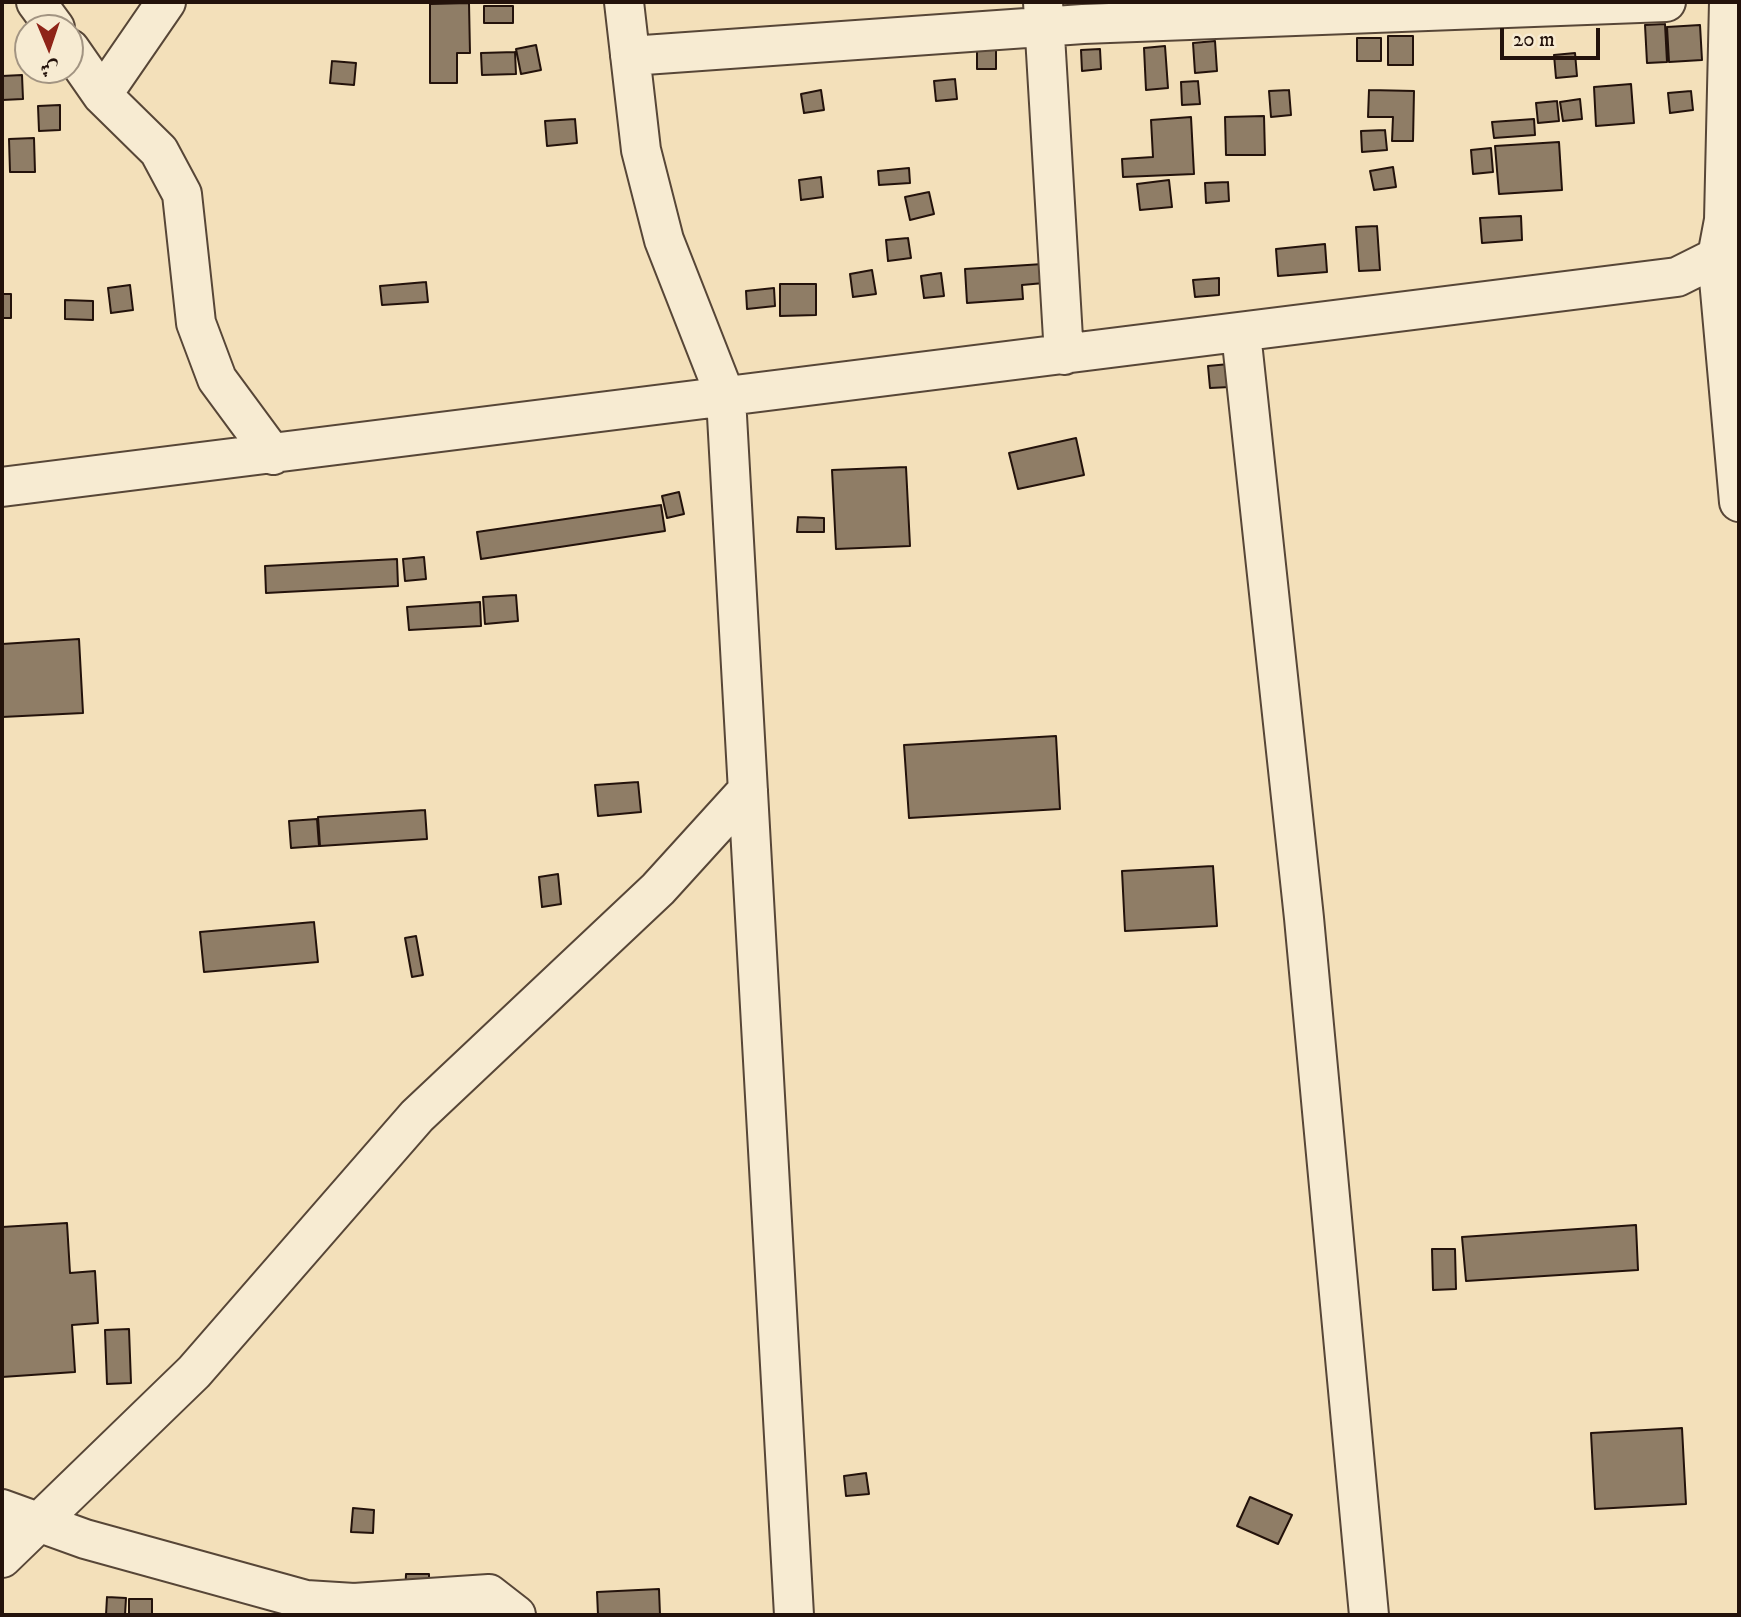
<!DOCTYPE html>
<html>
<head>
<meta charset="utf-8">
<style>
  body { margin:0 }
  #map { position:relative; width:1741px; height:1617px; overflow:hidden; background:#f3e0ba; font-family:"IM FELL DW Pica",Amiri,serif }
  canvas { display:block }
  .frame { position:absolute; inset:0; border:4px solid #23120b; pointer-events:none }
  .north { position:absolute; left:14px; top:14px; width:70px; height:70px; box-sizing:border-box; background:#f7ebd2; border:2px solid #a29482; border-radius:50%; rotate:178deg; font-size:19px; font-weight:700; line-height:28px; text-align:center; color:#23120b }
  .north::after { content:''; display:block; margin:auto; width:24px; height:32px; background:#8f2418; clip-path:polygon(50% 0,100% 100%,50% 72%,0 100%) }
  .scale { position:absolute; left:1500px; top:28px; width:100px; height:32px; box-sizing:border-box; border:4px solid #23120b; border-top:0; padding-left:9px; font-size:21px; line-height:24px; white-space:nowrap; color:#23120b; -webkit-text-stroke:5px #f7ebd2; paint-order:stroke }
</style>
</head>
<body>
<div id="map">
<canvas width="1741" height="1617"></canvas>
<div class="frame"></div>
<div class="north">ش</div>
<div class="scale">20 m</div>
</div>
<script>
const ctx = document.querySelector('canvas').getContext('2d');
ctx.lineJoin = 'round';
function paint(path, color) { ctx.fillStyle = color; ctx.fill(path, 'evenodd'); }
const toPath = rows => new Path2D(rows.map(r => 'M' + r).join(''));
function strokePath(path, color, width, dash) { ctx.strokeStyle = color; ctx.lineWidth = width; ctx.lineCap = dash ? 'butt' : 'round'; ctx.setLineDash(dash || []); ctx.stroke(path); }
const building = toPath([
  [469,3,470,53,457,53,457,83,430,83,430,4,469,3],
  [484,6,513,6,513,23,484,23,484,6],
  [1665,24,1667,62,1647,63,1645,25,1665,24],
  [1700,25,1702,60,1669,62,1667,27,1700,25],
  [1388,36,1413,36,1413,65,1388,65,1388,36],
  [1357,38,1381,38,1381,61,1357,61,1357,38],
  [1215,41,1217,71,1195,73,1193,43,1215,41],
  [536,45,541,70,521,74,516,49,536,45],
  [1165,46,1168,88,1146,90,1144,48,1165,46],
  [977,49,996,49,996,69,977,69,977,49],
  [1100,49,1101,69,1082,71,1081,50,1100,49],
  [515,52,516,74,482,75,481,53,515,52],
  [1575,53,1577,76,1556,78,1554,55,1575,53],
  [332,61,356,63,354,85,330,83,332,61],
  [22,75,23,99,2,100,2,76,22,75],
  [955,79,957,99,936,101,934,81,955,79],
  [1198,81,1200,104,1182,105,1181,82,1198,81],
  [1631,84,1634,123,1596,126,1594,87,1631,84],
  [821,90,824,110,804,113,801,94,821,90],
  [1289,90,1291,115,1271,117,1269,91,1289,90],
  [1369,90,1414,91,1413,141,1392,141,1393,117,1368,117,1369,90],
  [1691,91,1693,110,1670,113,1668,93,1691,91],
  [1580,99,1582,119,1563,121,1560,102,1580,99],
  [1557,101,1559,121,1538,123,1536,103,1557,101],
  [60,105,60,130,39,131,38,106,60,105],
  [1264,116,1265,155,1226,155,1225,117,1264,116],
  [1191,117,1194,174,1123,177,1122,159,1153,157,1151,120,1191,117],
  [575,119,577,143,547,146,545,121,575,119],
  [1534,119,1535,135,1494,138,1492,122,1534,119],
  [1385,130,1387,150,1362,152,1361,131,1385,130],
  [34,138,35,172,10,172,9,139,34,138],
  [1559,142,1562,190,1499,194,1495,146,1559,142],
  [1491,148,1493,172,1473,174,1471,150,1491,148],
  [1393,167,1396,187,1374,190,1370,171,1393,167],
  [909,168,910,183,879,185,878,171,909,168],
  [821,177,823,197,801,200,799,180,821,177],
  [1169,180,1172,207,1140,210,1137,184,1169,180],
  [1228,182,1229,201,1206,203,1205,183,1228,182],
  [929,192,934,214,910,220,905,197,929,192],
  [1521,216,1522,240,1482,243,1480,218,1521,216],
  [1377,226,1380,270,1359,271,1356,227,1377,226],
  [908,238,911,258,888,261,886,240,908,238],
  [1325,244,1327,272,1278,276,1276,249,1325,244],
  [1043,264,1044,283,1022,285,1023,299,967,303,965,269,1043,264],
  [872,270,876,294,853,297,850,274,872,270],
  [941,273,944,296,924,298,921,276,941,273],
  [1219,278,1219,295,1195,297,1193,280,1219,278],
  [426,282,428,302,382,305,380,286,426,282],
  [780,284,816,284,816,315,780,316,780,284],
  [130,285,133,310,111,313,108,288,130,285],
  [774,288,775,306,747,309,746,291,774,288],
  [2,294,11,294,11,318,2,318,2,294],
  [65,300,93,301,93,320,65,319,65,300],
  [1229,364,1230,387,1210,388,1208,366,1229,364],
  [1076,438,1084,475,1018,489,1009,453,1076,438],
  [906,467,910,546,836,549,832,470,906,467],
  [679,492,684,514,667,518,662,496,679,492],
  [661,505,665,531,481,559,477,532,661,505],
  [798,517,824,518,824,532,797,532,798,517],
  [424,557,426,579,405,581,403,559,424,557],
  [397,559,398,586,266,593,265,566,397,559],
  [516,595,518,621,485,624,483,597,516,595],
  [480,602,481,626,409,630,407,607,480,602],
  [79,639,83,713,2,717,2,644,79,639],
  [1056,736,1060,809,909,818,904,745,1056,736],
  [638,782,641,812,598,816,595,785,638,782],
  [425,810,427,839,320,846,318,817,425,810],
  [317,819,319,846,291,848,289,821,317,819],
  [1213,866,1217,926,1125,931,1122,871,1213,866],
  [558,874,561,904,542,907,539,877,558,874],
  [314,922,318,962,204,972,200,932,314,922],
  [416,936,423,975,412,977,405,938,416,936],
  [67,1223,70,1273,95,1271,98,1323,72,1325,75,1372,2,1377,2,1227,67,1223],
  [1636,1225,1638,1270,1466,1281,1462,1237,1636,1225],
  [1432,1249,1455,1249,1456,1289,1433,1290,1432,1249],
  [129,1329,131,1383,107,1384,105,1330,129,1329],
  [1682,1428,1686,1504,1595,1509,1591,1433,1682,1428],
  [866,1473,869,1494,846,1496,844,1476,866,1473],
  [1250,1497,1292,1515,1278,1544,1237,1526,1250,1497],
  [353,1508,374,1510,373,1533,351,1532,353,1508],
  [406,1574,429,1574,429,1599,405,1598,406,1574],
  [659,1589,660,1615,598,1615,597,1592,659,1589],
  [107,1597,126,1598,125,1615,106,1615,107,1597],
  [129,1599,152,1599,152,1615,129,1615,129,1599]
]);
paint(building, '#8f7d66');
strokePath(building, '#23120b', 2);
const minor = toPath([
  [36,2,55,28],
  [624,2,641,150,664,240,726,398,794,1615],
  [1043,2,1064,355],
  [1729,2,1724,220,1717,257,1739,502],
  [70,49,102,95,159,151,182,194,196,323,217,379,273,455],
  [630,56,1083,24,1666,2],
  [102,95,166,2],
  [1241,333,1304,918,1369,1615],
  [2,487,1677,277,1717,257,1739,254],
  [2,1509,85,1539,306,1600,354,1603,489,1594,516,1615],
  [2,1558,194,1372,417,1116,658,889,748,790]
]);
strokePath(minor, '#574637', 42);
strokePath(minor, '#f7ebd2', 38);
</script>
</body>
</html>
